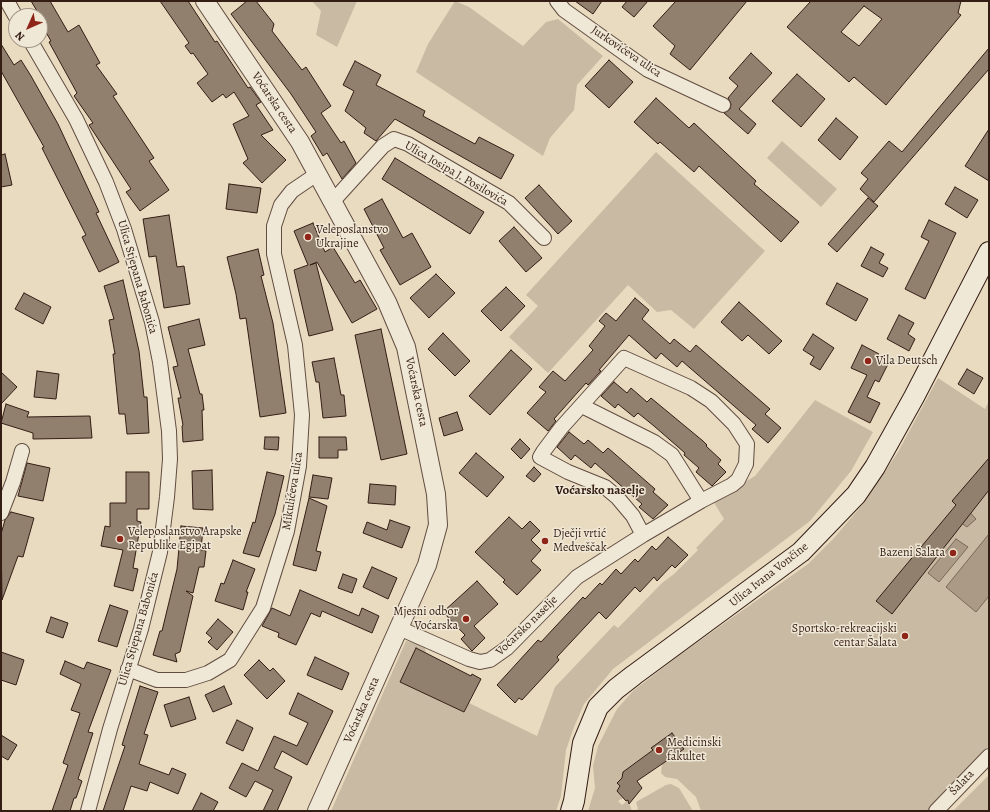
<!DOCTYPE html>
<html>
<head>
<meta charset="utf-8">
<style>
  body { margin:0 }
  #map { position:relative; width:990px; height:812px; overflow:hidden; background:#e8dbc0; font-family:Alegreya,serif }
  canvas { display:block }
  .frame { position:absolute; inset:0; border:2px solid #341d15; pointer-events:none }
  .north { position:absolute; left:8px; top:8px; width:40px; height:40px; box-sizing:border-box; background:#f0e8d6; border:1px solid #a59789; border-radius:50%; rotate:225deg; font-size:11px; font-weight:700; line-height:16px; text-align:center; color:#341d15 }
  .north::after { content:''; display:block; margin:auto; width:14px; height:18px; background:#8f2418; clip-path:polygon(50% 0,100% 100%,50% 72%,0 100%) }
</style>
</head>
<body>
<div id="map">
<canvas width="990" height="812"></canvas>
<div class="frame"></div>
<div class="north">N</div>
</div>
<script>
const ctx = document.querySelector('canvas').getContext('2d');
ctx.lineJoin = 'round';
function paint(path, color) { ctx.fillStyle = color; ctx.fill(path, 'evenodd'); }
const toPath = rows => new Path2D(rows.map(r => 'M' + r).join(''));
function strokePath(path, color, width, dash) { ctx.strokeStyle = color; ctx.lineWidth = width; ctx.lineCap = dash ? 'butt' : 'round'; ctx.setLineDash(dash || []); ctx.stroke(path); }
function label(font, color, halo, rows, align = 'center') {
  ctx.font = font + ' Alegreya,serif'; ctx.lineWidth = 3; ctx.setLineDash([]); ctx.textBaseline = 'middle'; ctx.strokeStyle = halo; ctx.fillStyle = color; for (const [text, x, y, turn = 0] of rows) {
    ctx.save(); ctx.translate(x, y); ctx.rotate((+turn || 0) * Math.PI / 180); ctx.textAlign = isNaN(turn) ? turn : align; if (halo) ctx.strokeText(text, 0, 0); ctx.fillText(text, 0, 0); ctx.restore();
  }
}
paint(toPath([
  [312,1,357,1,337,47,316,35,321,11],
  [455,1,469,7,523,46,546,22,558,19,603,56,577,85,574,110,550,138,543,156,416,72,428,44],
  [782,141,837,189,821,207,767,158],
  [656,152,765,251,694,329,671,310,657,312,628,285,548,373,509,337,538,306,526,295],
  [938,378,985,409,989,401,989,746,928,811,701,811,696,797,677,779,665,777,661,773,662,764,684,749,672,733,651,748,653,750,623,772,622,778,617,782,620,786,617,791,623,798,618,801,622,805,628,800,632,811,588,811,595,788,593,766,598,746,617,709,633,691,678,656,808,564,833,539,864,503,898,452],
  [815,400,873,432,851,471,810,521,613,669,584,704,574,727,566,750,561,796,556,811,331,811,406,641,415,643,425,648,426,653,416,648,400,682,464,712,469,703,537,736,555,687,614,625,618,628,662,583,674,574,698,550,696,548,724,519,713,501,755,476],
  [989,775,989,811,953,811],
  [671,784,679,788,693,811,635,811,638,809,636,802,666,785]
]), '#c9bba3');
const water = toPath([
  [967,509,976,519,967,527,957,520,967,509],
  [989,534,989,596,976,612,946,587,989,534],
  [956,539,968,547,939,582,928,573,956,539]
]);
paint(water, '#ab9a86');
strokePath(water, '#7b6859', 1);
const building = toPath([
  [31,1,50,1,68,32,79,25,100,63,96,65,117,94,113,96,154,158,149,161,169,190,140,211,126,192,131,189,89,125,93,123,74,96,77,93,49,42,51,41,40,22,40,16,36,16,34,13,37,11,31,1],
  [160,1,188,1,215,42,217,41,248,88,250,87,261,102,256,105,273,130,261,135,286,160,262,183,243,163,248,159,233,124,249,116,234,92,226,98,223,94,212,102,197,83,208,74,193,53,191,54,185,46,189,43,160,1],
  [247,1,256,1,274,24,272,31,302,70,306,67,331,106,321,113,341,143,344,141,356,163,342,179,327,153,323,156,311,136,316,132,291,94,231,14,247,1],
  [575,1,602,1,593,14,575,1],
  [627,1,648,1,634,17,622,7,627,1],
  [676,1,747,1,690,70,670,54,675,46,653,26,676,1],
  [811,1,961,1,958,13,961,15,886,105,854,77,849,82,787,27,811,1],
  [864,6,882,19,859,46,841,32,864,6],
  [1,44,14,65,21,60,31,76,58,124,99,212,96,213,119,262,99,272,82,237,86,235,42,148,44,147,1,71,1,44],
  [989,48,989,69,874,202,860,189,868,179,861,173,889,141,902,152,989,48],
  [751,53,772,73,739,109,756,124,748,134,724,113,730,109,731,104,728,98,738,86,729,78,751,53],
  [609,60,633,82,609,108,585,86,609,60],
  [355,61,381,75,376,85,425,111,423,116,475,144,479,137,514,155,501,179,395,119,376,141,364,133,366,128,345,111,354,91,343,85,355,61],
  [797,74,825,99,801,127,772,101,797,74],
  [656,98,689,128,694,123,756,181,754,184,799,222,781,242,699,166,694,172,660,142,658,144,634,122,656,98],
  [836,118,858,137,840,160,818,140,836,118],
  [989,129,989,181,965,166,989,129],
  [5,154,12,185,1,187,1,155,5,154],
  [395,158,484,212,470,234,382,179,395,158],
  [229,184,261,188,257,213,226,209,229,184],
  [539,185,572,221,558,234,525,198,539,185],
  [955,187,978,200,967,218,945,204,955,187],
  [868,198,878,206,837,252,828,244,868,198],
  [382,199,403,238,412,233,431,267,400,285,380,250,384,248,364,209,382,199],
  [169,215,177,267,184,266,190,304,164,308,156,256,149,257,143,219,169,215],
  [929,220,956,233,925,299,905,289,929,241,921,237,929,220],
  [313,223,325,252,333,247,355,283,360,280,377,309,352,323,317,262,310,265,316,263,333,330,309,336,294,270,308,265,294,231,313,223],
  [514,227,542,258,526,272,499,241,514,227],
  [871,247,884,254,879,263,888,268,883,277,861,266,871,247],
  [258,249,264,275,261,276,273,323,286,413,260,417,246,318,240,319,236,294,227,257,258,249],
  [436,274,455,293,429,318,410,298,436,274],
  [123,280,139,351,144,397,147,397,149,433,127,434,125,414,119,414,113,354,115,354,109,320,114,319,104,286,123,280],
  [837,283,868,299,856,321,826,304,837,283],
  [506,287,525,306,501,331,481,311,506,287],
  [24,293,51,307,43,324,15,309,24,293],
  [635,298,649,310,642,319,670,344,674,339,690,352,696,345,770,409,765,414,781,428,768,443,752,429,756,425,682,361,677,367,661,353,656,359,629,335,599,370,601,371,588,385,586,383,554,419,556,421,548,431,527,413,546,392,539,387,553,371,565,381,593,350,589,346,605,326,599,321,606,313,616,321,635,298],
  [739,302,782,341,769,354,748,335,742,341,721,322,739,302],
  [899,315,914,323,908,334,915,339,909,351,887,339,899,315],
  [199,319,205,345,188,349,200,394,202,394,204,410,202,410,203,440,183,442,182,426,183,425,178,398,181,398,173,367,178,366,168,327,199,319],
  [381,329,407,454,381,460,355,335,381,329],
  [443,333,470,361,455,376,428,349,443,333],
  [813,334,834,348,820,370,810,364,814,357,803,350,813,334],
  [862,345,879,354,876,358,888,364,879,382,875,380,867,397,880,403,870,423,848,412,867,375,851,368,862,345],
  [511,350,532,369,490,415,469,396,511,350],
  [334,358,341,395,344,395,346,416,323,418,319,382,316,382,312,362,334,358],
  [967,369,983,378,974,394,958,384,967,369],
  [37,371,59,374,56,399,34,397,37,371],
  [1,372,17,387,1,404,1,372],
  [614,382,627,393,631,388,647,402,651,398,703,441,707,445,706,446,721,460,718,464,726,472,712,486,696,472,699,468,684,455,685,453,654,426,638,413,634,417,618,404,615,408,601,396,614,382],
  [6,404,29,412,27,417,90,416,92,438,33,439,33,433,1,423,6,404],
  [457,412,463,430,444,436,439,418,457,412],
  [569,432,584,444,588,440,603,453,608,448,655,489,653,492,668,505,653,519,639,507,642,504,595,463,591,468,575,455,571,460,557,447,569,432],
  [265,437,279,437,278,450,264,449,265,437],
  [319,437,346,437,347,450,338,450,338,458,319,458,319,437],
  [520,439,530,449,521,459,511,449,520,439],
  [476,453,504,477,487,497,459,473,476,453],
  [989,458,989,490,892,614,876,601,956,505,952,501,989,458],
  [27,463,50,468,43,501,18,496,27,463],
  [534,467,541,474,534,482,526,476,534,467],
  [212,470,213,510,193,509,192,471,212,470],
  [126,472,149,472,149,509,137,509,137,521,141,522,133,568,138,569,133,591,114,586,123,550,101,546,105,526,110,527,110,503,126,503,126,472],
  [267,472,284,476,275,514,259,557,243,553,253,522,255,523,267,472],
  [313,475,332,478,328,499,309,497,313,475],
  [370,484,396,486,395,505,368,503,370,484],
  [309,498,327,506,316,551,321,552,316,571,293,565,309,498],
  [11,512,34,518,23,557,18,556,2,600,1,534,5,520,11,512],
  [509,517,522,529,530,521,540,531,531,540,541,550,531,561,541,570,517,595,503,582,505,580,475,552,509,517],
  [390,520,410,527,402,548,363,533,367,522,387,530,390,520],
  [181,526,203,528,201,550,206,551,204,567,199,567,193,593,186,591,193,596,180,652,175,654,177,662,153,655,160,631,162,631,177,569,181,526],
  [668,537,688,555,675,568,672,565,657,581,654,577,640,592,635,587,606,619,599,612,557,657,559,660,522,700,519,698,515,703,497,685,538,640,541,642,583,597,585,599,600,583,602,585,616,569,621,574,635,559,638,562,652,546,656,550,668,537],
  [233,560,255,569,246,592,248,592,243,610,215,601,221,583,224,584,233,560],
  [372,567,397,578,388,599,363,587,372,567],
  [343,574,357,579,352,593,338,588,343,574],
  [477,581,498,604,474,626,485,638,472,651,461,639,465,635,443,612,477,581],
  [300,590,359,616,362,608,379,616,372,633,322,611,320,617,311,613,296,645,278,637,279,633,262,626,272,608,290,616,300,590],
  [110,605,128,611,117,647,98,641,110,605],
  [51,617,68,623,63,638,46,632,51,617],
  [218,619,233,632,217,650,208,642,212,638,206,633,218,619],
  [416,648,471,676,472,674,481,679,464,712,400,682,416,648],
  [1,652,24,660,16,685,1,680,1,652],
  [315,657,349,673,342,690,307,675,315,657],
  [259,660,270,671,273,668,285,681,267,699,244,675,259,660],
  [65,661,84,669,87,662,111,670,88,732,93,733,78,779,82,781,76,798,74,798,70,811,52,811,68,765,63,763,80,713,71,710,81,684,60,674,65,661],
  [140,686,158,692,144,734,148,735,139,764,169,775,172,768,186,774,178,794,150,782,147,791,131,786,123,811,103,811,125,746,122,745,140,686],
  [224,686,232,704,213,712,205,695,224,686],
  [298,693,333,711,307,765,282,751,274,768,292,777,277,811,263,811,273,790,255,781,246,797,229,788,242,763,258,771,274,736,297,746,308,723,289,714,298,693],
  [189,697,196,719,171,727,164,705,189,697],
  [237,720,253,728,243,751,226,743,237,720],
  [672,733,684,749,637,781,642,788,629,804,628,800,626,801,617,791,620,786,617,783,622,778,623,772,653,750,651,748,672,733],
  [1,735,17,745,8,760,1,756,1,735],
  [201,793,218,802,213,811,192,811,201,793]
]);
paint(building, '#92806e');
strokePath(building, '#341d15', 1);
const minor = toPath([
  [7,1,16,17],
  [557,1,564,10,648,70,723,105],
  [30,40,76,119,106,182,124,229,152,322,160,362,169,431,170,459,167,497,160,552,141,629,110,729,88,811],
  [334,200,383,146,394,139,408,144,509,203,544,238],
  [582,406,654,442,672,455,701,501],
  [1,513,13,482,22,451],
  [399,628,469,659,480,662,490,660,507,648,577,577,643,535,701,501,732,485,738,480,746,464,747,444,734,424,711,401,691,388,624,358,561,428,543,452,540,457,568,472,605,487,617,497,633,516,643,535],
  [128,669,157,680,186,680,208,673,230,660,263,608,287,531,299,466,302,415,295,345,274,254,274,226,281,205,292,191,317,174],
  [936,811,989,756]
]);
const tertiary = toPath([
  [205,1,300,142,387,302,406,347,436,494,438,525,427,565,317,811]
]);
const secondary = toPath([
  [571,811,574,801,583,743,598,707,616,689,634,675,801,552,856,495,875,467,914,397,989,252]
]);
strokePath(minor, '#614c40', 16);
strokePath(tertiary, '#614c40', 20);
strokePath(secondary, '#341d15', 22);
strokePath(minor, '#f0e8d6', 14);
strokePath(tertiary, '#f0e8d6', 18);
strokePath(secondary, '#f0e8d6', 20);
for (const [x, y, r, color] of [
  [308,237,4,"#8f2418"],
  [868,361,4,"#8f2418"],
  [120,539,4,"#8f2418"],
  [545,541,4,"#8f2418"],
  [953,553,4,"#8f2418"],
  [466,619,4,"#8f2418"],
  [905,636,4,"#8f2418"],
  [659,750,4,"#8f2418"]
]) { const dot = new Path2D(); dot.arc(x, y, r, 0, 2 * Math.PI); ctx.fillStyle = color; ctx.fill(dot); strokePath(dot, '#f0e8d6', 1.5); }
label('12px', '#341d15', '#f0e8d6', [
  ["Jurkovićeva ulica",626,52,34],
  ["Voćarska cesta",274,103,56],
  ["Ulica Josipa J. Posilovića",456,174,30],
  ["Ulica Stjepana Babonića",137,277,74],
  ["Voćarska cesta",416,392,78],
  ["Mikulićeva ulica",293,491,-81],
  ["Ulica Ivana Vončine",769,575,-38],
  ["Voćarsko naselje",527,626,-44],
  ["Ulica Stjepana Babonića",139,629,-74],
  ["Voćarska cesta",362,710,-66],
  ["Šalata",962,783,-46]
]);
label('12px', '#341d15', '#f0e8d6', [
  ["Veleposlanstvo",316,230],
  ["Ukrajine",316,244],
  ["Vila Deutsch",876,361],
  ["Veleposlanstvo Arapske",128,532],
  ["Republike Egipat",128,546],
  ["Dječji vrtić",553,534],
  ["Medveščak",553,548],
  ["Bazeni Šalata",945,553,"right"],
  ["Mjesni odbor",458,612,"right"],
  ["Voćarska",458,626,"right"],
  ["Sportsko-rekreacijski",897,629,"right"],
  ["centar Šalata",897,643,"right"],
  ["Medicinski",667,743],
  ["fakultet",667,757]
], 'left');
label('bold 13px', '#341d15', '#f0e8d6', [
  ["Voćarsko naselje",600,491]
]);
</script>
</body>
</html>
